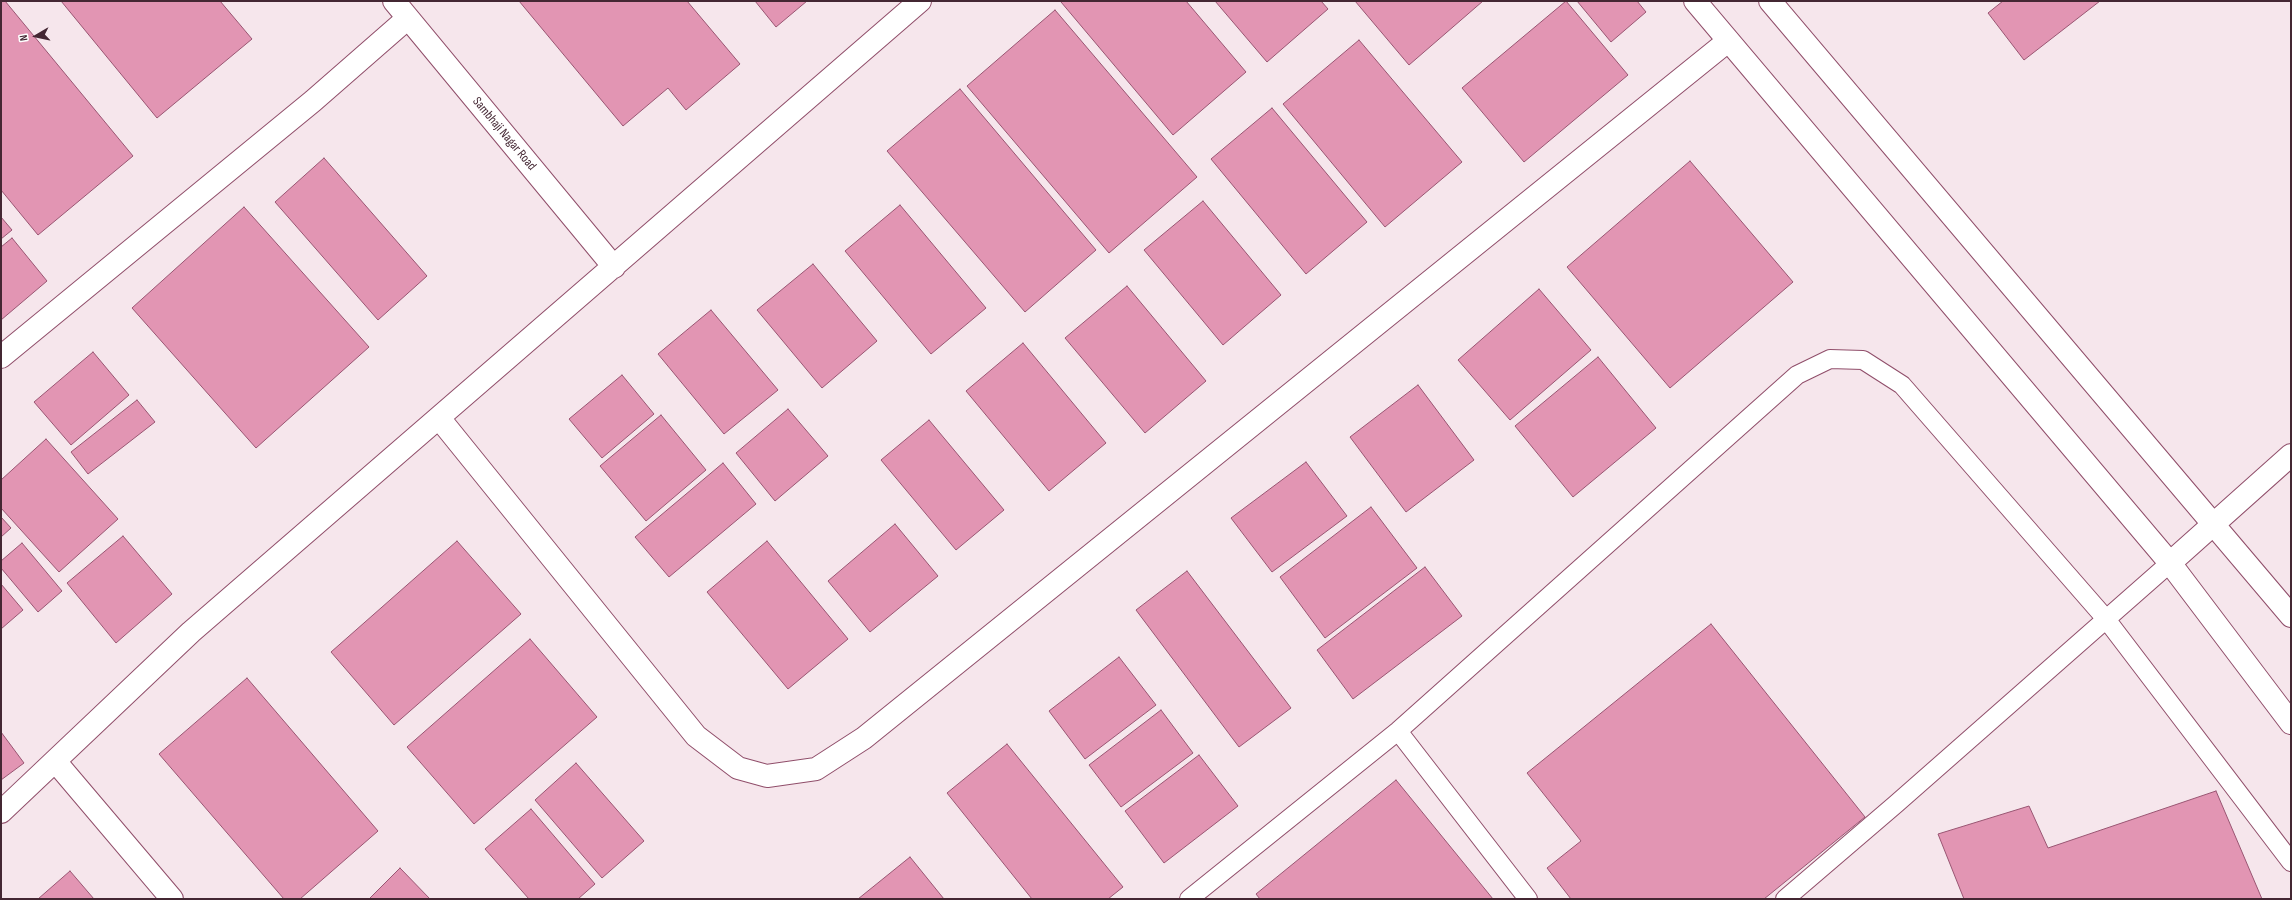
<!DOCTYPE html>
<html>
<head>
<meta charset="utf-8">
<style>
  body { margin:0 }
  #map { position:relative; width:2292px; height:900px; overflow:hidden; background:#f6e6ec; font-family:"Sofia Sans Condensed",sans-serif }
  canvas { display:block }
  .frame { position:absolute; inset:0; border:2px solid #442733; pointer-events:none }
  .north { position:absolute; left:16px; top:16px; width:40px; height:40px; -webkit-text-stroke:3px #fff; paint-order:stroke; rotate:261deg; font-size:11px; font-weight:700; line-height:16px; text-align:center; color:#442733 }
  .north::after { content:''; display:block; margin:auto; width:14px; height:18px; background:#442733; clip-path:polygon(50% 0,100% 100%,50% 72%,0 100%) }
</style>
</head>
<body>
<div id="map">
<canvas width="2292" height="900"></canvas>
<div class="frame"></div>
<div class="north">N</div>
</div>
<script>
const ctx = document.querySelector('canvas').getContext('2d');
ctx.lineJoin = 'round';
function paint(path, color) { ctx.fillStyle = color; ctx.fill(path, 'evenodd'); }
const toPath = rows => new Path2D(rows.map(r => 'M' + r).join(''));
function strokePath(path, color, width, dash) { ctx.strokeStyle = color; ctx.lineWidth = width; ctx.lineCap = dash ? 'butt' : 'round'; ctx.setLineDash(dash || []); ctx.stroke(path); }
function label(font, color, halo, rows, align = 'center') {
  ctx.font = font + ' "Sofia Sans Condensed",sans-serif'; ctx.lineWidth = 3.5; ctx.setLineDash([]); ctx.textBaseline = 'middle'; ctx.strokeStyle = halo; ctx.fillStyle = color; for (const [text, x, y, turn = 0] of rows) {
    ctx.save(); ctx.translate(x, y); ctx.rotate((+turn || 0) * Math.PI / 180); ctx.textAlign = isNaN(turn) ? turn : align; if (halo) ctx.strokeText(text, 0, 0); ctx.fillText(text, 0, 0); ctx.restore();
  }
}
const building = toPath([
  [1,1,5,1,133,156,38,235,1,190,1,1],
  [61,1,220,1,252,39,157,118,61,1],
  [519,1,687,1,740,64,686,110,668,88,623,126,519,1],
  [755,1,807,1,776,27,755,1],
  [1062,1,1186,1,1246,72,1173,135,1061,2,1062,1],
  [1215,1,1321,1,1328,9,1267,62,1215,1],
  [1355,1,1483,1,1409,65,1355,1],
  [1566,1,1628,75,1524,162,1462,88,1566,1],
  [1577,1,1637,1,1646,12,1611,42,1577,1],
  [2003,1,2100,1,2024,60,1988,13,2003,1],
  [1055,10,1197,177,1109,253,967,86,1055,10],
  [1359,40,1462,162,1385,227,1283,104,1359,40],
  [960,89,1096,250,1025,312,887,151,960,89],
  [1272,108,1367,222,1306,274,1211,159,1272,108],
  [324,158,427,276,378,320,275,202,324,158],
  [1690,161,1793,282,1670,388,1567,267,1690,161],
  [1203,201,1281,295,1223,345,1144,250,1203,201],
  [900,205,986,308,931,354,845,251,900,205],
  [244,207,369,347,256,448,132,308,244,207],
  [1,217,12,230,1,239,1,217],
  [12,238,47,281,1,320,1,247,12,238],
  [813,264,877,341,822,388,757,310,813,264],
  [1127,286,1206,381,1145,433,1065,338,1127,286],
  [1539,289,1591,350,1510,420,1458,360,1539,289],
  [711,310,778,390,724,434,658,354,711,310],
  [1023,343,1106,443,1049,491,966,391,1023,343],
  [93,352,129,395,71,445,34,402,93,352],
  [1598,357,1656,428,1573,497,1515,426,1598,357],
  [622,375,654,414,602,458,569,419,622,375],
  [1418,385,1474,460,1406,512,1350,437,1418,385],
  [137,400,155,422,88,474,71,452,137,400],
  [788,409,828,456,775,501,736,453,788,409],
  [661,415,706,470,646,521,600,466,661,415],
  [929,420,1004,510,956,550,881,460,929,420],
  [46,439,118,519,59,572,1,508,1,480,46,439],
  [1306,462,1347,516,1272,572,1231,518,1306,462],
  [723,463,756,504,669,577,635,537,723,463],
  [1371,507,1417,568,1325,638,1280,577,1371,507],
  [1,517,11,528,1,537,1,517],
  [895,524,938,576,870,632,828,581,895,524],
  [123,536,172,594,116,643,67,583,123,536],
  [457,541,521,614,394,725,331,652,457,541],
  [767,541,848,639,788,689,707,592,767,541],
  [22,543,62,591,38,612,1,568,1,561,22,543],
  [1425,567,1462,616,1353,699,1317,650,1425,567],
  [1187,571,1291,708,1239,747,1136,610,1187,571],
  [1,584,23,610,1,629,1,584],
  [1711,624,1865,817,1764,899,1571,899,1547,868,1581,841,1527,773,1711,624],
  [530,639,597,717,474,824,407,747,530,639],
  [1119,657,1156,705,1085,759,1049,711,1119,657],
  [247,678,378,831,300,899,284,899,159,754,247,678],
  [1161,710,1193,753,1121,807,1089,765,1161,710],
  [1,732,24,763,1,780,1,732],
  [1007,744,1123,887,1108,899,1032,899,947,793,1007,744],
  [1199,755,1238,806,1164,863,1125,811,1199,755],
  [576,763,644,841,602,878,535,800,576,763],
  [1396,780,1493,899,1260,899,1256,894,1396,780],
  [2216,791,2262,899,1964,899,1938,834,2029,806,2048,848,2216,791],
  [531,809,595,884,578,899,529,899,485,849,531,809],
  [910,857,944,899,858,899,910,857],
  [400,868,430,899,369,899,400,868],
  [70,871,94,899,38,899,70,871]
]);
paint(building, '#e295b3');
strokePath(building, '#995572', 1);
const lane = toPath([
  [1398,731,1528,899],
  [1189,899,1398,731,1797,375,1830,359,1863,360,1902,385,2106,619,2291,862],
  [1785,899,1896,804,2170,563]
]);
const street = toPath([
  [394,1,614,267],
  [1,357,313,101,408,18],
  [439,418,696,736,738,768,767,776,816,769,864,738,1728,41],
  [2170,563,2291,455],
  [55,761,172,899],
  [1,812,191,632,920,1]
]);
const secondary = toPath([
  [1695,1,2170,563,2291,723],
  [1770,1,2291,616]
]);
strokePath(lane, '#904e6a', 20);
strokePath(street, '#904e6a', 24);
strokePath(secondary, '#904e6a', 24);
strokePath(lane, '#fff', 18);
strokePath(street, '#fff', 22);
strokePath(secondary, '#fff', 22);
label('13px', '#442733', '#fff', [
  ["Sambhaji Nagar Road",504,134,50]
]);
</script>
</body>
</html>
